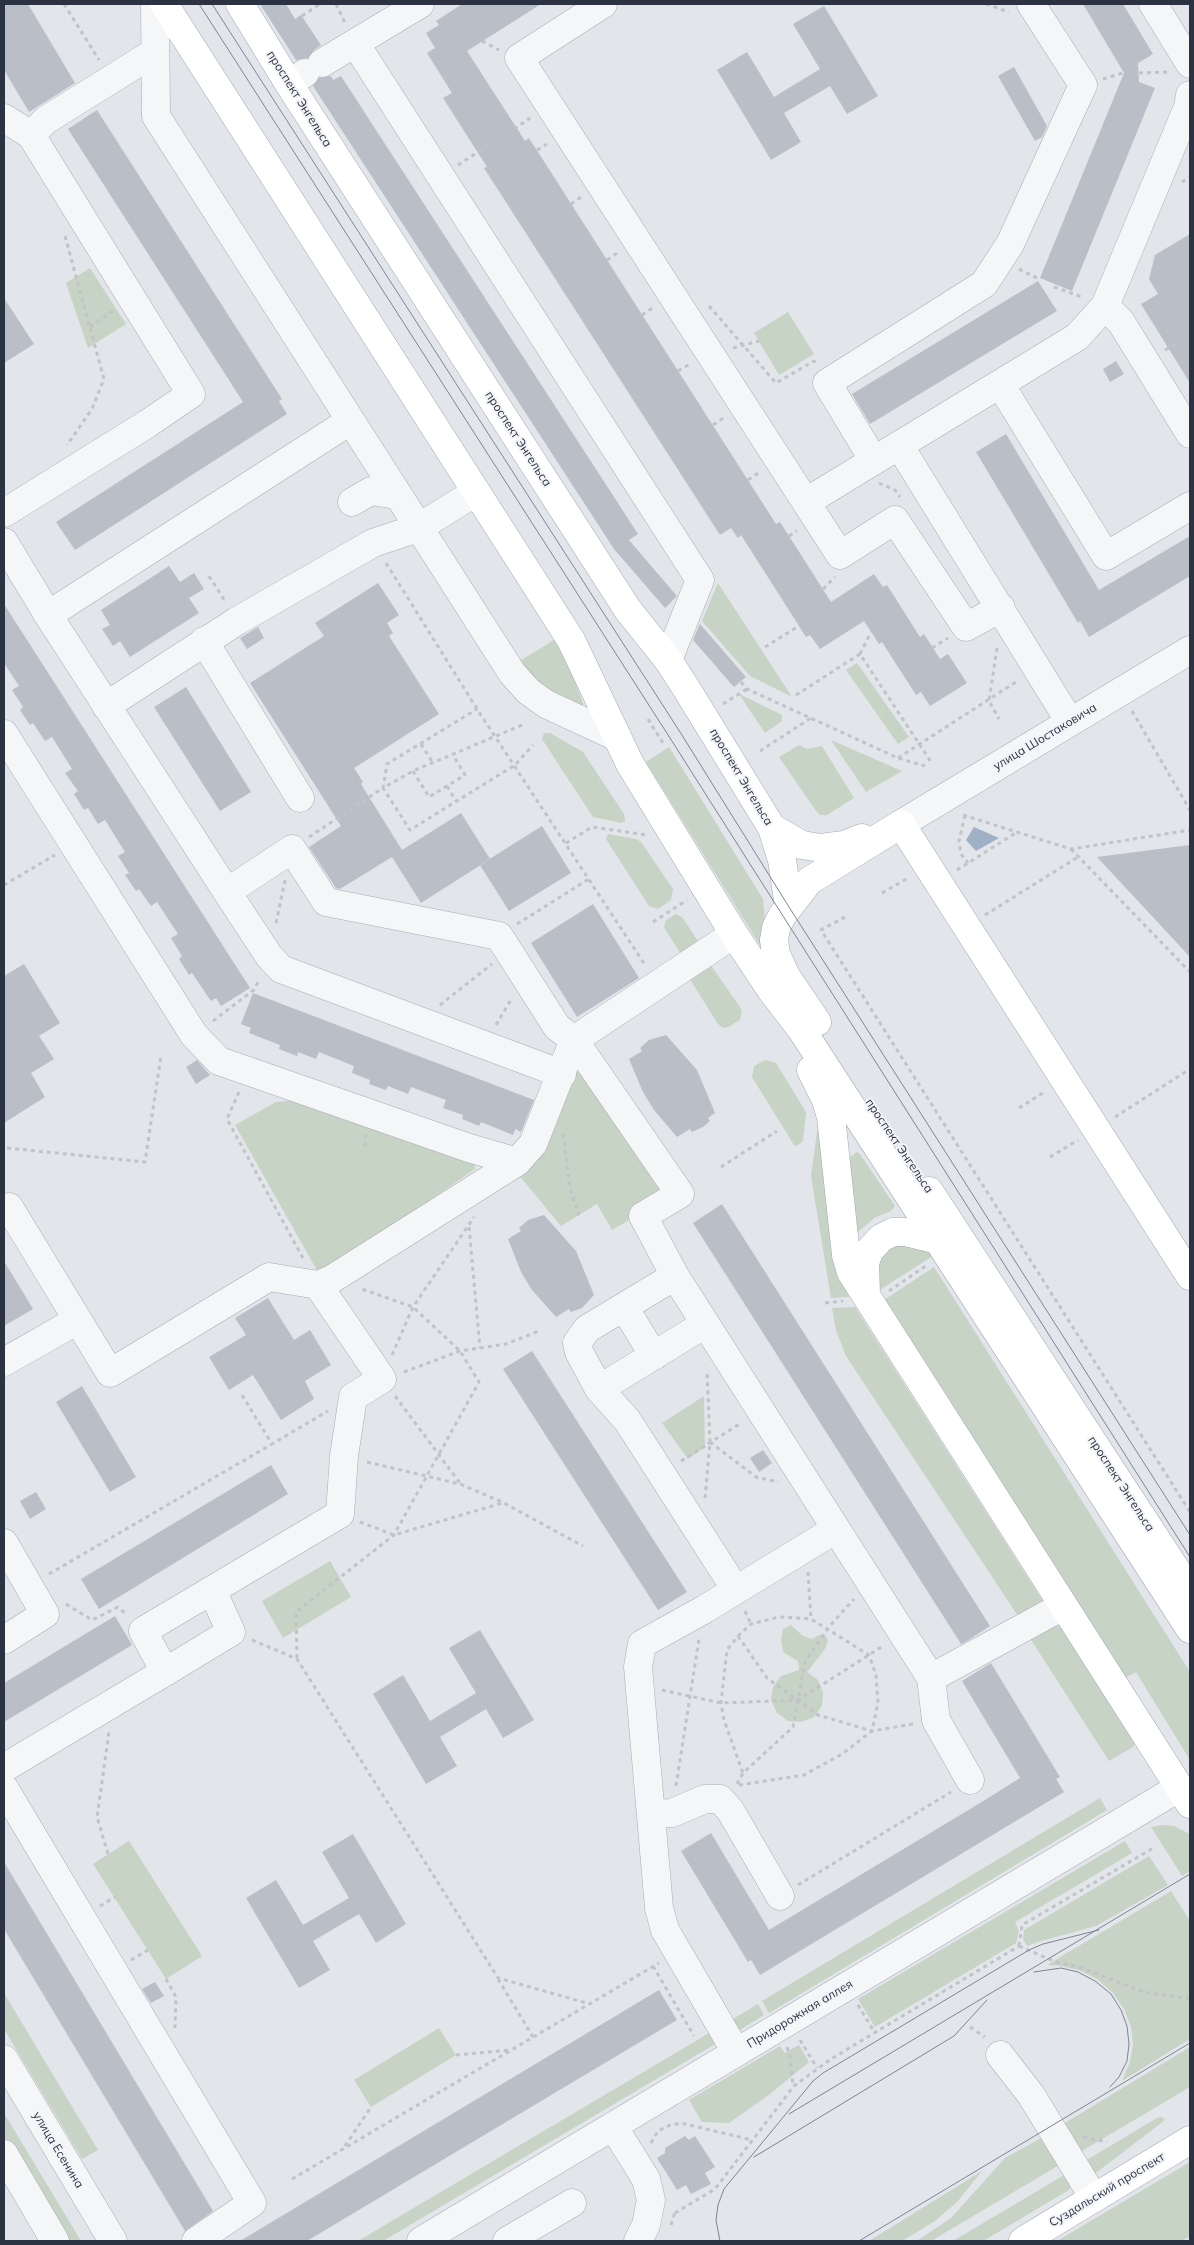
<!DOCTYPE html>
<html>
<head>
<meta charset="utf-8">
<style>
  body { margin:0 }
  #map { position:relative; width:1194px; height:2245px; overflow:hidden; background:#e2e5ea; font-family:Mulish,sans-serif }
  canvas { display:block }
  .frame { position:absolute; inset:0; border:5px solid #2b3241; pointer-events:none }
</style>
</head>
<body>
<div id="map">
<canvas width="1194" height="2245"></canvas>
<div class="frame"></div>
</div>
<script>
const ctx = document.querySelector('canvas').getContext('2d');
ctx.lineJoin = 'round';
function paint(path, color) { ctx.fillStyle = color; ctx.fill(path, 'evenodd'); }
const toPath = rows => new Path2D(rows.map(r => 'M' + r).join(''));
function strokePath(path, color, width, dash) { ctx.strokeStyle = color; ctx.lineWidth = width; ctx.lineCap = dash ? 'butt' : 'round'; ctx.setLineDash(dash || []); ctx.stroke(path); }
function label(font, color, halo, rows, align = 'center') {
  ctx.font = font + ' Mulish,sans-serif'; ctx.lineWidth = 4; ctx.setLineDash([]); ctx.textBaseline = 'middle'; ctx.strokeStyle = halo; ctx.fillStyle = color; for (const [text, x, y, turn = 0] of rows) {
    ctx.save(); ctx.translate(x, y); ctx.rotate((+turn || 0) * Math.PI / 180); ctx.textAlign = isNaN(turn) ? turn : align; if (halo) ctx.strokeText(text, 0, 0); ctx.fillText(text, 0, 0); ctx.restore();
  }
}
paint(toPath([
  [90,268,126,324,88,348,66,283],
  [788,312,814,354,779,375,754,333],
  [718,583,792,697,750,676,702,621],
  [554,640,571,670,583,703,583,707,575,710,515,664],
  [857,663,909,737,898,744,846,670],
  [739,694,782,715,782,721,765,733],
  [544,733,550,733,583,752,624,814,625,821,622,823,593,817,542,739],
  [831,740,902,771,866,792],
  [799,745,807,749,822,746,854,798,827,815,820,815,816,811,779,757],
  [669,747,763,899,765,921,763,950,646,762],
  [608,834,636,839,641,842,673,889,671,900,658,909,649,906,606,839],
  [676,914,682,917,700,944,682,956,664,927,666,920],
  [710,964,742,1010,740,1020,728,1027,723,1028,718,1024,691,981,691,975],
  [765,1060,776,1063,806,1112,803,1141,797,1146,794,1145,752,1077,754,1066],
  [577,1072,584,1072,665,1184,661,1201,612,1230,597,1204,561,1226,518,1174,537,1162,565,1090,571,1076],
  [299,1100,471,1161,475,1165,475,1169,410,1214,319,1274,235,1125,276,1102],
  [821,1102,845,1287,849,1297,831,1298,811,1176],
  [857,1152,860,1154,895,1206,891,1211,874,1218,858,1232,855,1231,848,1164,850,1157],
  [886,1242,925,1247,933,1256,878,1291,871,1262],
  [934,1267,1190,1672,1190,1760,1136,1672,1125,1678,884,1300],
  [855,1307,1044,1603,1020,1619,846,1356,836,1330,832,1308],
  [704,1396,705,1447,688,1459,662,1423],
  [330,1561,351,1597,283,1638,262,1601],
  [791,1625,803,1636,812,1639,819,1635,825,1635,828,1640,825,1649,807,1672,818,1680,820,1685,823,1693,822,1706,814,1717,801,1722,788,1721,777,1713,771,1700,773,1687,781,1676,799,1670,798,1661,783,1652,781,1640,783,1629],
  [1060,1626,1135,1743,1133,1747,1109,1761,1028,1635,1040,1628],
  [1100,1798,1107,1810,769,2013,762,2001],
  [1163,1825,1174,1826,1190,1834,1190,1871,1182,1876,1151,1827],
  [129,1841,202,1956,166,1979,93,1864],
  [1125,1841,1132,1853,1015,1922,1019,1931,1016,1943,875,2027,858,1999],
  [1149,1856,1168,1885,1096,1926,1041,1941,1027,1946,1023,1939,1024,1930],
  [1171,1891,1190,1921,1190,2039,1122,2081,1130,2062,1133,2044,1131,2027,1124,2009,1113,1993,1097,1979,1079,1970,1061,1966,1047,1965],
  [4,1993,98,2150,82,2159,4,2029],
  [758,2004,764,2015,735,2033,728,2022],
  [439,2028,456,2055,371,2107,354,2080],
  [716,2029,722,2040,383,2241,358,2241],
  [799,2045,809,2062,770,2094,729,2123,702,2122,689,2100,780,2046,785,2053],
  [1190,2047,1190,2087,1075,2155,1060,2126],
  [4,2113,81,2241,64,2241,4,2140],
  [1162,2117,1165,2120,1092,2176,1080,2164,1157,2118],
  [1045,2136,1061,2164,931,2241,917,2241,951,2218,1005,2158],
  [1190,2162,1190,2236,1181,2241,1057,2241],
  [982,2171,957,2202,935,2221,902,2241,869,2241],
  [1066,2174,1071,2185,1069,2190,983,2241,953,2241]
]), '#c7d3c4');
paint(toPath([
  [974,827,999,838,976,851,966,840]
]), '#a0b1c7');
paint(toPath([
  [4,4,28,4,75,83,29,112,4,70],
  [260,4,286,4,295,19,301,15,321,45,314,50,308,58,296,60],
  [462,4,541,4,467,51,525,141,529,138,776,524,780,522,831,602,874,574,883,587,887,585,920,637,924,634,940,659,948,654,967,683,930,706,921,692,916,695,882,642,879,644,864,621,820,649,810,635,806,637,741,535,738,538,731,528,720,535,484,168,487,167,443,98,452,93,427,53,435,48,426,33,439,25,436,21],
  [1083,4,1123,4,1153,54,1138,63,1139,82,1155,88,1072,291,1040,278,1124,73],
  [824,6,878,96,847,114,830,86,784,113,801,142,771,160,717,70,747,52,774,97,820,69,793,24],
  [1014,67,1047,126,1042,137,1035,141,998,76],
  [331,76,333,80,341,76,638,534,629,540,677,596,665,608,614,549,313,86,319,78],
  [97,110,282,399,279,401,287,414,75,550,56,522,243,402,68,129],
  [1190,234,1190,383,1141,304,1158,294,1149,279,1155,255],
  [1038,281,1057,311,870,424,852,394],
  [4,298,34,344,4,363],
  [1116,361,1124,374,1110,382,1103,369],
  [1006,434,1099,590,1190,536,1190,576,1089,637,1080,621,1078,623,976,452],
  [169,566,180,582,194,573,204,589,189,598,199,613,130,657,120,641,113,646,102,629,110,625,101,610],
  [378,583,399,615,387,623,393,633,389,636,439,714,354,768,363,782,361,784,402,850,461,813,490,859,421,903,392,857,340,889,336,888,309,847,341,826,250,683,324,636,315,623],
  [4,604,250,988,221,1006,216,998,211,1001,192,973,189,975,179,959,182,956,171,938,178,934,157,902,151,906,139,889,136,891,125,875,129,873,118,856,125,852,105,820,98,824,88,808,84,810,74,794,78,791,65,773,72,769,52,737,45,741,33,723,30,725,20,710,23,707,12,690,19,686,4,663],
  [700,624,746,677,734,687,693,640],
  [258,627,264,638,247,649,240,638],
  [186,687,251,792,220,811,154,707],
  [542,826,571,873,509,911,480,865],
  [1190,845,1190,957,1097,857],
  [593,904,639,978,577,1017,531,943],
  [24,964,60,1023,39,1036,54,1059,31,1073,45,1097,4,1123,4,976],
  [253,993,534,1100,521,1132,515,1129,513,1135,481,1122,479,1126,462,1119,463,1115,443,1108,446,1100,411,1087,408,1094,388,1086,386,1090,369,1084,370,1080,352,1073,354,1066,319,1052,316,1059,298,1052,297,1056,279,1049,280,1045,249,1033,251,1028,241,1024],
  [666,1035,697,1070,715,1113,708,1118,710,1121,703,1127,692,1132,690,1129,677,1137,654,1110,643,1092,629,1059,642,1051,640,1048,649,1040],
  [197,1060,210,1075,196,1084,186,1067],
  [722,1204,990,1626,967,1641,961,1644,693,1223],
  [544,1215,576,1251,594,1295,582,1308,571,1312,569,1309,556,1317,532,1290,521,1272,508,1239,521,1231,519,1228,528,1220],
  [4,1261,33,1309,4,1326],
  [268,1298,294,1340,310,1330,331,1365,305,1381,314,1399,281,1420,253,1375,229,1390,209,1357,246,1335,235,1318],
  [532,1351,687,1592,658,1610,503,1369],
  [82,1386,136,1477,110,1492,56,1402],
  [763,1450,772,1463,759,1472,750,1458],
  [271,1465,288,1494,99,1609,81,1579],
  [36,1492,46,1509,30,1519,20,1501],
  [115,1616,132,1645,4,1722,4,1683],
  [480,1630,534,1720,503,1738,486,1709,440,1737,457,1766,426,1784,373,1694,403,1675,430,1721,476,1693,449,1648],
  [991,1663,1060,1777,1056,1779,1064,1792,760,1975,751,1960,748,1962,681,1851,711,1833,769,1930,985,1800,1020,1778,962,1681],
  [353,1834,406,1924,376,1943,359,1914,313,1941,330,1970,299,1988,246,1898,276,1880,303,1925,349,1898,322,1852],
  [4,1862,213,2211,185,2231,4,1929],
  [155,1982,164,1996,151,2003,142,1989],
  [659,1990,677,2020,583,2076,307,2241,240,2241],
  [685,2136,689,2140,695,2136,715,2167,705,2173,711,2184,691,2194,686,2185,677,2190,657,2158,665,2153,665,2148]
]), '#babec6');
const minor = toPath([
  [155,4,156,116,512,673,528,691,546,704,617,737],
  [603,4,519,58,840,555,895,520,966,627,1001,608],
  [1153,4,1190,64],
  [355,43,700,580,668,660],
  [322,63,420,4],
  [289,84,305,73],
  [4,118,31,135,191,394,147,424,4,513],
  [31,135,46,120,155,52],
  [1105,306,1121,322,1190,434],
  [1000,384,1106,556,1190,506],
  [899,445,1070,722],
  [874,461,827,383,984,284,1010,244,1083,85,1031,4],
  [352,502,371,491,397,495],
  [806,502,1077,337,1105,306,1188,107,1190,95],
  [4,542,48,615,227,892,269,956,281,969,562,1074],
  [48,615,350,421],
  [204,641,300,798],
  [106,706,237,621,373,543,418,528,476,492],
  [4,734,194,1035,219,1061,469,1148,517,1162],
  [901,824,1190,650],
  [227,892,292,849,326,902,499,936,557,1027,574,1040,680,1194,643,1216,675,1276,931,1678,936,1720,970,1780],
  [4,1210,9,1207,110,1373,269,1277,318,1285,332,1279,517,1162,533,1144,574,1040,734,934],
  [675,1276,587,1329,577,1343,579,1352,599,1389,627,1420,736,1590],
  [624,1307,654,1356],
  [4,1362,76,1321],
  [599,1389,705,1324],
  [4,1543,45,1614,4,1640],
  [165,1672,231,1632,212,1590],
  [931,1678,1063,1606],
  [4,1768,165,1672,143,1631,340,1514,344,1456,353,1397,382,1379,318,1285],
  [4,1788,252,2203,196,2241],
  [651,1814,672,1813,705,1799,720,1799,730,1810,780,1896],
  [736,2052,665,1930,659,1908,638,1667,642,1644,705,1609,836,1529],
  [1000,2055,1031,2095,1094,2198],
  [4,2059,113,2241],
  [613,2126,646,2179,651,2200,646,2225,638,2241],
  [4,2154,55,2241],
  [421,2241,1180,1787],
  [507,2241,572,2203]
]);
const major = toPath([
  [164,4,571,640,630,764,734,934,771,990,801,1029,1190,1629],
  [240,4,289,84,628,610,668,660,686,688,772,828,782,860,789,907],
  [901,824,1190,1276],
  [772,828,802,845,821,848,844,845,862,838],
  [817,1022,786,976,776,954,774,940,776,928,782,916,809,881,901,824],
  [811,1070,826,1100,831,1117,846,1255,851,1272,1190,1804],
  [929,1191,1190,1591],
  [866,1295,865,1263,869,1251,881,1238,893,1232,905,1232,938,1240],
  [1023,2241,1190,2140]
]);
strokePath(minor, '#a7acb4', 29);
strokePath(major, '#a2a9b5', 29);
strokePath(toPath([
  [64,4,99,60],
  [336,4,345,23],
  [986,4,1009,12],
  [302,16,320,4],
  [482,41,499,50],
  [1139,73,1168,72],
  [1103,79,1123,73],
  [514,129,530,118],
  [537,150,547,144],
  [458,165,487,146],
  [1182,182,1190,177],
  [571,204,581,197],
  [65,236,104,379,92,409,67,445],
  [607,260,619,252],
  [1019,269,1039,279],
  [1054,287,1082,297],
  [709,306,776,383,814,361,815,363],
  [642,315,654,307],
  [90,327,113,311],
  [733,348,759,341],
  [1165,350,1178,343],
  [678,371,690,364],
  [713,425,725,417],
  [748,480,760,472],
  [879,483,895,490,900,497],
  [789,536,797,531],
  [386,563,477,709,645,965],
  [209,576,225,601],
  [823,589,835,577],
  [765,647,799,626],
  [932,648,948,638],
  [997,648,989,701,999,719],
  [860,654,871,632],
  [741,682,747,689,898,758,925,766],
  [796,695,860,654,931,762],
  [723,704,747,689],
  [1132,711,1190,810],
  [648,719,663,743],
  [522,725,413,771,383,788,410,830,515,765,533,745],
  [421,744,433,763],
  [760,751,811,718],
  [898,758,1019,680],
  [413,771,429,797,465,775,453,755],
  [447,786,456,801],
  [963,815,1071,849,1190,830],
  [965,815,959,841,961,854,968,863],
  [309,837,383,788,387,764,477,709],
  [566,843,592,827,647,835],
  [1071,849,1190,972],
  [957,870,1017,832],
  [4,885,55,855],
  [882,893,908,878],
  [985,915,1078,857],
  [845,917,821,930,1190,1512],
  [653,922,687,900],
  [276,923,285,880],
  [517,924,589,879],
  [440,1005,492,964],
  [213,1021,255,989,259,979],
  [496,1025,512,998],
  [239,1092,227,1119,304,1260],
  [1019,1108,1046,1091],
  [1115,1117,1190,1069],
  [563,1134,570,1188,579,1215],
  [365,1146,366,1135],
  [7,1148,145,1162,161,1056],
  [1050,1157,1078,1140],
  [721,1167,777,1131],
  [469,1227,480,1348],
  [889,1291,927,1265],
  [825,1303,843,1301],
  [392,1355,413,1307,474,1217],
  [404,1372,460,1351,506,1344,539,1331],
  [242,1395,272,1444,328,1411],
  [395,1396,460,1483],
  [710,1442,756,1477,778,1482],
  [681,1461,741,1423],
  [367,1462,460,1484,502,1502,583,1546],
  [705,1498,710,1442,707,1370],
  [360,1522,394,1535,502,1503],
  [808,1572,811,1619],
  [49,1574,272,1444],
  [66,1604,92,1620,118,1607,127,1615],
  [745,1611,751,1624],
  [738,1636,767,1678,818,1715,872,1731,913,1724],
  [252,1640,297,1659,498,1978,590,2004],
  [297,1658,296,1612,394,1535,479,1382,460,1351,413,1307,359,1288],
  [662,1690,721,1703,798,1700,883,1646],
  [737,1784,743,1773,793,1727,805,1662,828,1628,854,1599],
  [739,1785,804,1775,842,1754,872,1731,878,1703,876,1675,869,1655,811,1619,779,1617,751,1624,738,1636,727,1650,721,1703,724,1720,743,1773],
  [676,1786,699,1639],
  [108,1854,97,1817,109,1732],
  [798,1885,951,1792],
  [100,1906,115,1897],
  [1019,1946,1056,1962,1079,1967,1144,1992,1190,1999],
  [1019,1946,1022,1925,1155,1847],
  [131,1960,148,1950],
  [653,1966,694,2036],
  [166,1979,176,1997,175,2028],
  [498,1979,533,2037],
  [858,2005,875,2033],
  [970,2027,985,2037],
  [800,2040,817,2068],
  [787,2047,790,2057,793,2085],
  [456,2055,510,2050],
  [1083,2137,1107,2142],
  [651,2143,658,2131,670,2125,681,2123,752,2140],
  [345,2146,371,2107],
  [292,2179,659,1963],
  [675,2213,715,2189,794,2086,831,2059,1019,1946],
  [671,2225,675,2212]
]), '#c0c3c8', 3, [4, 4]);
strokePath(minor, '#f5f6f8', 28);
strokePath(major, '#fff', 28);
strokePath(toPath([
  [199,4,670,738,1190,1557],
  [212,4,680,732,789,907,1190,1535],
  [1034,1972,1061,1968,1078,1972,1095,1981,1111,1994,1121,2010,1127,2026,1129,2044,1127,2061,1119,2077,1110,2087],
  [789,2114,1190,1874],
  [754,2157,954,2036,987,2000],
  [720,2241,716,2220,718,2205,724,2189,813,2081,823,2073,1029,1950,1043,1944,1099,1930],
  [859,2241,1190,2043]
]), '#7d8492', 1);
label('12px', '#2b3241', '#f2f4f7', [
  ["проспект Энгельса",299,99,58],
  ["проспект Энгельса",518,439,57],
  ["улица Шостаковича",1045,737,-31],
  ["проспект Энгельса",741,777,59],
  ["проспект Энгельса",899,1146,56],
  ["проспект Энгельса",1121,1484,57],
  ["Придорожная аллея",800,2014,-31],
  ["улица Есенина",58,2150,59],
  ["Суздальский проспект",1107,2190,-31]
]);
</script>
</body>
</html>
